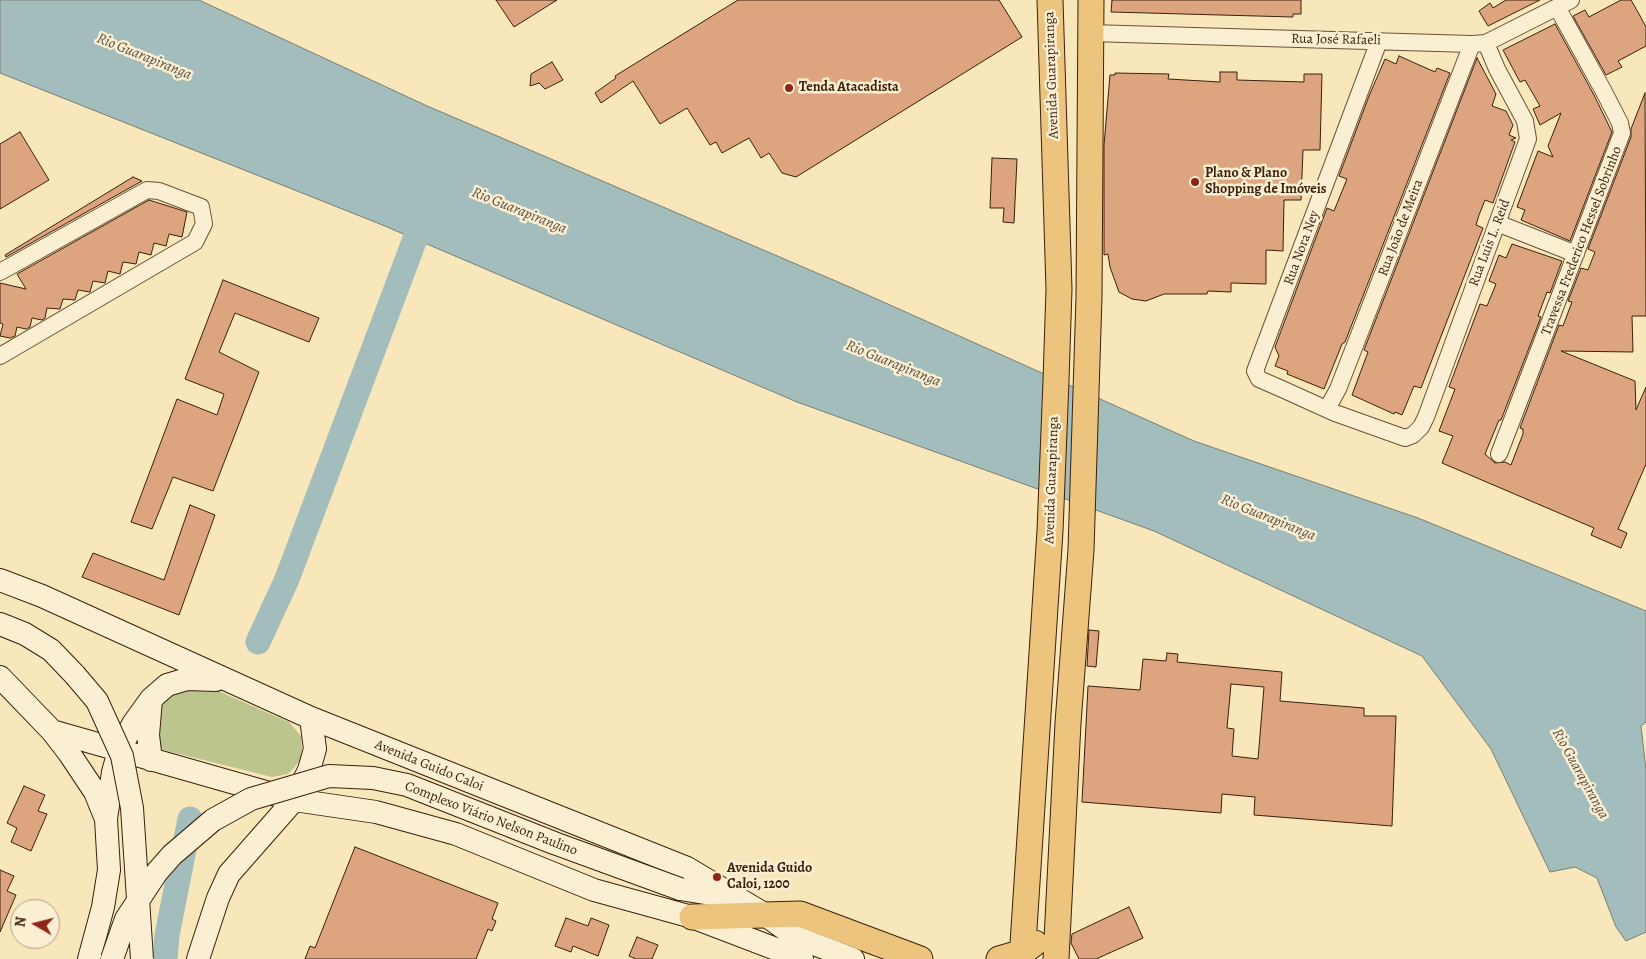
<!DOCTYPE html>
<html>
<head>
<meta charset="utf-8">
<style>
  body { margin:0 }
  #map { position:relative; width:1646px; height:959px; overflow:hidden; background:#f7e7ba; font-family:Alegreya,serif }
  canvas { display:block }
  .north { position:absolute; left:10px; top:899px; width:50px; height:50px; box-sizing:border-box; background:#faefd2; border:1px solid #ae9c83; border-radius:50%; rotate:278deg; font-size:14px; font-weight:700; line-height:20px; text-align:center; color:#3c1f0c }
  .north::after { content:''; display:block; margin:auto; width:18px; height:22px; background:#8f2418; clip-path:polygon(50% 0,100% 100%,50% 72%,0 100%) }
</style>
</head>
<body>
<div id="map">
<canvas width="1646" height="959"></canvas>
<div class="north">N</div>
</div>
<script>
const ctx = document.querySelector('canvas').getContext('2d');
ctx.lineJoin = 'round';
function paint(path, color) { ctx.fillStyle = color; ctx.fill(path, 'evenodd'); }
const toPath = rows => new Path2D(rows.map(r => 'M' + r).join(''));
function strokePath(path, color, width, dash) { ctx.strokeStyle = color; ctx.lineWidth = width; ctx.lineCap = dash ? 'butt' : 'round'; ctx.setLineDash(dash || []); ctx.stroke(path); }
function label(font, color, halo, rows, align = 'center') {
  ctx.font = font + ' Alegreya,serif'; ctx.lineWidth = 5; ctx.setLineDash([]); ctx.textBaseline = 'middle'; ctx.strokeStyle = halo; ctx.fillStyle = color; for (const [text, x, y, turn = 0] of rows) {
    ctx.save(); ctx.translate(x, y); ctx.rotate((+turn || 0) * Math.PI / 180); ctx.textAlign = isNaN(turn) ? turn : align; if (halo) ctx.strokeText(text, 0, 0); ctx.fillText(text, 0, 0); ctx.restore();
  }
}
paint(toPath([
  [209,687,289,722,301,736,302,748,301,759,293,769,288,774,272,777,159,749,153,725,160,705,171,695,184,688]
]), '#bdc58f');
const water = toPath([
  [0,0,199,0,425,105,852,288,1194,441,1418,518,1646,611,1646,722,1641,726,1646,770,1646,932,1626,941,1616,927,1597,878,1575,867,1550,872,1491,749,1422,656,1154,531,797,402,380,224,0,73,0,0]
]);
paint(water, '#a2bdbb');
strokePath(water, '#797e75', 1);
strokePath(toPath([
  [258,642,287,579,427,207],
  [165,959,167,935,190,819]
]), '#a2bdbb', 25);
const building = toPath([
  [496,0,557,0,514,27,496,0],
  [738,0,999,0,1022,37,796,177,782,173,769,153,761,158,749,138,722,153,716,142,710,145,687,108,660,124,633,81,601,103,595,93,616,78,615,76,738,0],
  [1112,0,1301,0,1301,14,1293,14,1293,17,1111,12,1112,0],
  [1506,0,1540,0,1488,26,1479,11,1490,3,1493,8,1506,0],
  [1621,0,1631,0,1639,14,1646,27,1646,46,1618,61,1622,67,1606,75,1573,16,1585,10,1589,17,1621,0],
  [1555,24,1594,95,1612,132,1570,241,1521,220,1525,210,1517,207,1538,151,1553,157,1548,146,1561,113,1540,125,1533,109,1540,106,1525,80,1520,82,1503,50,1555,24],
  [1399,56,1435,72,1437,68,1450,73,1345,342,1342,344,1324,389,1287,374,1288,371,1275,366,1279,356,1275,347,1327,208,1334,211,1347,179,1339,176,1369,96,1385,59,1396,64,1399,56],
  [1477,58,1496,94,1492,106,1506,111,1513,125,1509,135,1516,138,1511,140,1515,142,1493,203,1485,200,1479,215,1476,225,1483,228,1421,388,1414,386,1402,415,1395,412,1394,414,1352,395,1368,352,1364,350,1477,58],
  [552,62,563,80,545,89,539,83,530,86,531,74,552,62],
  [1220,72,1237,72,1237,80,1304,82,1304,74,1322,74,1320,150,1303,150,1301,200,1284,200,1283,251,1266,250,1266,284,1231,283,1231,292,1208,291,1207,294,1164,294,1146,301,1132,299,1119,292,1110,267,1108,254,1104,255,1104,145,1110,75,1115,75,1115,73,1169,74,1168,79,1220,82,1220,72],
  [1645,93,1646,316,1632,316,1633,352,1561,351,1635,381,1636,410,1646,387,1646,464,1618,529,1627,533,1621,548,1591,535,1594,528,1442,463,1453,436,1439,431,1455,389,1449,387,1474,320,1480,304,1487,306,1496,284,1489,281,1499,255,1506,258,1512,244,1562,261,1550,293,1547,292,1538,316,1541,317,1501,420,1499,420,1485,454,1495,463,1505,462,1511,465,1523,434,1523,429,1520,428,1559,325,1563,326,1572,302,1568,301,1581,268,1588,270,1595,252,1588,249,1631,137,1631,129,1645,93],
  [20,132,49,180,0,209,0,144,20,132],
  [992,158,1017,159,1014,223,1003,222,1004,208,990,208,992,158],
  [133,177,142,181,6,257,5,255,133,177],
  [149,200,187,212,182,237,169,234,166,246,154,243,151,255,139,252,136,264,123,262,120,274,108,271,105,283,93,281,90,292,78,290,75,300,63,299,60,309,47,308,45,318,42,320,32,318,30,327,26,329,17,327,15,336,10,338,0,336,3,324,0,323,0,283,26,289,17,274,149,200],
  [223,280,319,318,309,342,235,313,219,352,259,372,213,491,173,477,152,529,131,522,177,399,217,415,224,394,185,379,223,280],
  [190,505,215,515,179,615,82,577,93,553,164,580,190,505],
  [1089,630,1099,631,1096,667,1087,666,1089,630],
  [1167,653,1178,654,1177,662,1282,672,1280,701,1364,708,1364,716,1396,716,1392,826,1254,815,1255,797,1222,794,1221,813,1082,802,1088,686,1140,690,1143,659,1166,661,1167,653],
  [1231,684,1264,687,1258,759,1232,756,1234,729,1227,728,1231,684],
  [24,786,45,795,38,811,47,814,31,851,11,842,17,828,7,823,24,786],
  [355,847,498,903,492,919,496,921,492,931,488,929,476,959,305,959,310,946,315,948,355,847],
  [0,870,14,876,7,891,16,895,0,932,0,870],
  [1129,907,1143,938,1096,959,1079,959,1071,943,1072,934,1129,907],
  [566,918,588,926,591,918,609,925,598,956,573,946,571,952,555,946,566,918],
  [637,937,658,945,652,959,636,959,629,956,637,937]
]);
paint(building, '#dda57f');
strokePath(building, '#3c1f0c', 1);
const street = toPath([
  [1090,33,1472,44,1486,43,1571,0],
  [1379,41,1255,371,1259,379,1282,389,1335,413,1405,438,1413,435,1421,427,1426,417,1528,139,1525,121,1497,69,1486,43],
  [1497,223,1576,254],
  [0,272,147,190,159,191,201,207,204,224,195,242,0,356],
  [1327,409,1338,389,1472,44],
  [1499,454,1622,133,1620,123,1603,90,1557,7]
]);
const secondary = toPath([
  [0,580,42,596,311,718,687,868,764,914,796,937,853,959],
  [0,624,25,634,51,650,75,675],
  [0,677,52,731,69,753,95,792,106,819],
  [151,699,148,735,151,760],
  [52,731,294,800,376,812,456,834,594,890,692,917,802,959],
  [680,889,711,894,730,894],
  [89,959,103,907,109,870,106,819,113,772,119,751,133,724,151,699,167,685,187,679,216,680],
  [198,959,218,898,229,874,294,800,309,770,315,749,311,718]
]);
const primary = toPath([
  [692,917,800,914,920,959],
  [999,959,1023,952,1035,943],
  [1022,959,1050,531,1056,381,1059,289,1050,0],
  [1056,959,1068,723,1081,550,1089,297,1091,0]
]);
strokePath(street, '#6b5138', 18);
strokePath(secondary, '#3c1f0c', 24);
strokePath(primary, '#3c1f0c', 27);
strokePath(street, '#faefd2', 16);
strokePath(secondary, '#faefd2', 22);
strokePath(primary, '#ecc47d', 25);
const secondaryBridge = toPath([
  [75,675,97,701,122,756,132,808,142,959],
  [112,959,126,919,157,872,172,855,213,820,251,799,329,776,373,778,407,785,554,843,680,889]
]);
strokePath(secondaryBridge, '#3c1f0c', 24, []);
strokePath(secondaryBridge, '#faefd2', 22);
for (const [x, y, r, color] of [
  [789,88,5,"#8f2418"],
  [1195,182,5,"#8f2418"],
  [717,877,5,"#8f2418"]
]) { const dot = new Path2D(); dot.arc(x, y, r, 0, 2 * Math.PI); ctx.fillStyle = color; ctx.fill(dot); strokePath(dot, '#faefd2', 2); }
label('14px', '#3c1f0c', '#faefd2', [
  ["Rua José Rafaeli",1336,40,1],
  ["Avenida Guarapiranga",1052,75,-92],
  ["Rua João de Meira",1401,228,-69],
  ["Travessa Frederico Hessel Sobrinho",1582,241,-69],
  ["Rua Luis L. Reid",1490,243,-69],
  ["Rua Nora Ney",1302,248,-70],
  ["Avenida Guarapiranga",1052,480,-88],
  ["Avenida Guido Caloi",429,766,22],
  ["Complexo Viário Nelson Paulino",491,819,21]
]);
label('bold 14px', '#3c1f0c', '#faefd2', [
  ["Tenda Atacadista",799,88],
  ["Plano & Plano",1205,174],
  ["Shopping de Imóveis",1205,190],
  ["Avenida Guido",727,869],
  ["Caloi, 1200",727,885]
], 'left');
label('italic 15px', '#5b4e41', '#faefd2', [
  ["Rio Guarapiranga",144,57,22],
  ["Rio Guarapiranga",519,211,22],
  ["Rio Guarapiranga",893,364,22],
  ["Rio Guarapiranga",1268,518,22],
  ["Rio Guarapiranga",1580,774,61]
]);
</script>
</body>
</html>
